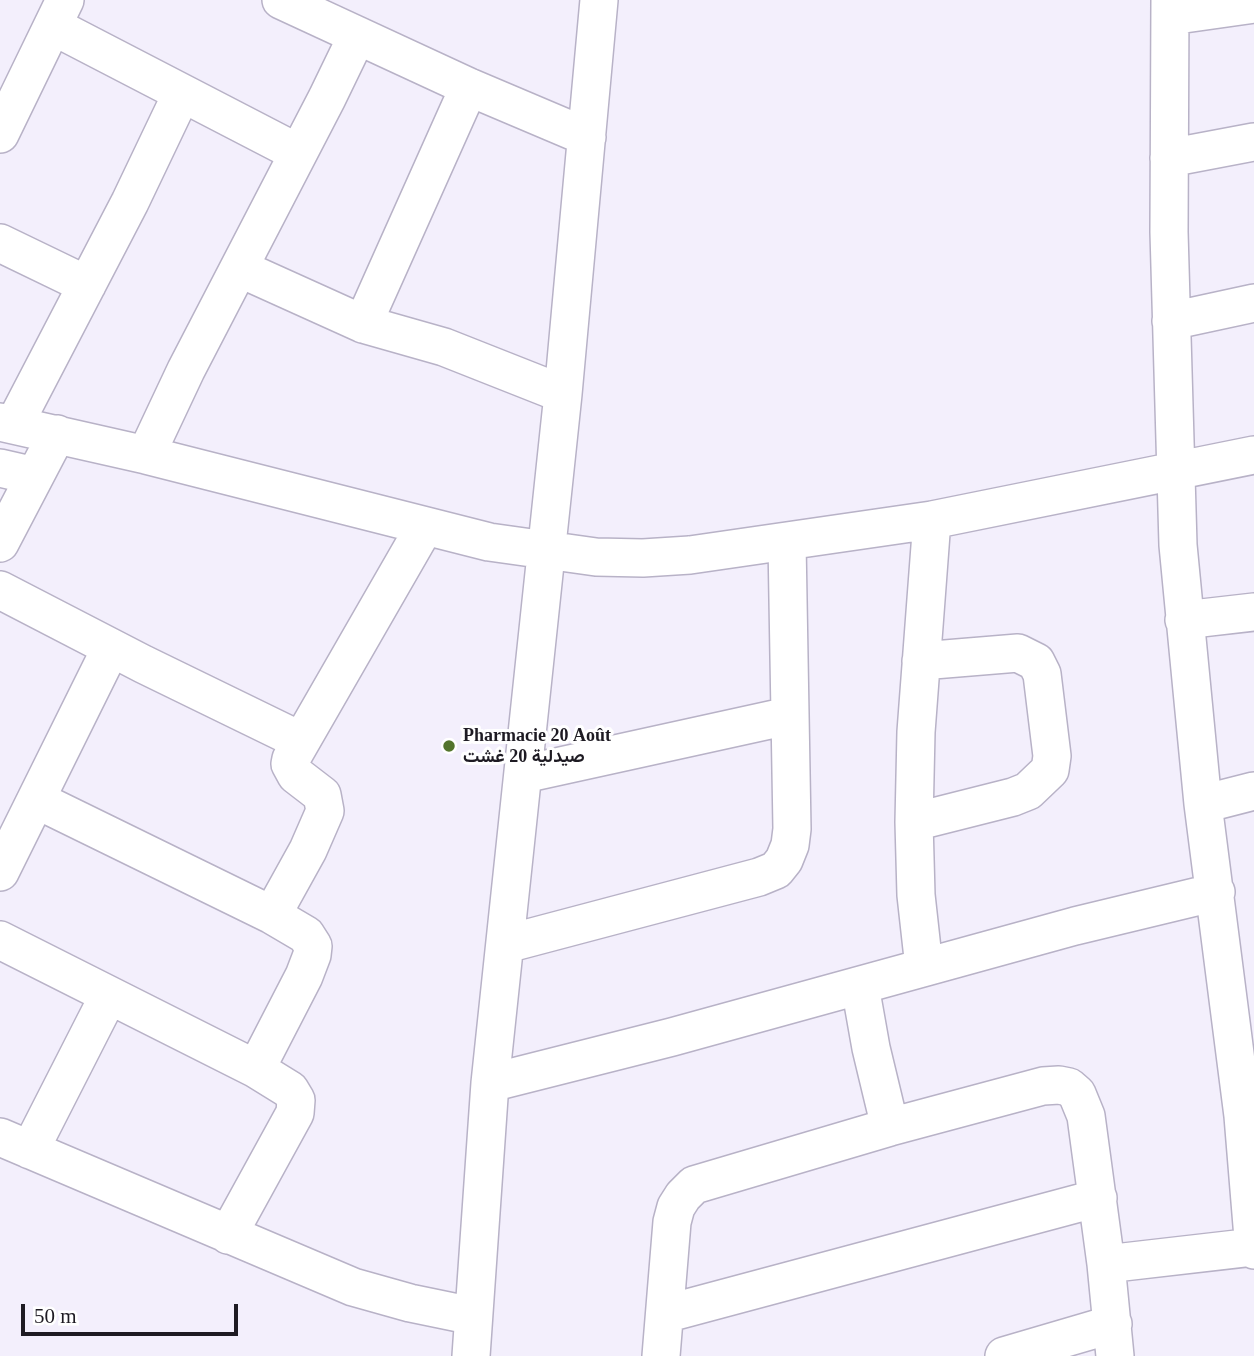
<!DOCTYPE html>
<html>
<head>
<meta charset="utf-8">
<style>
  body { margin:0 }
  #map { position:relative; width:1254px; height:1356px; overflow:hidden; background:#f3effc; font-family:"Times New Roman",serif }
  canvas { display:block }
  .scale { position:absolute; left:21px; top:1304px; width:217px; height:32px; box-sizing:border-box; border:4px solid #1e1b23; border-top:0; padding-left:9px; font-size:21px; line-height:24px; white-space:nowrap; color:#1e1b23; -webkit-text-stroke:5px #fff; paint-order:stroke }
</style>
</head>
<body>
<div id="map">
<canvas width="1254" height="1356"></canvas>
<div class="scale">50 m</div>
</div>
<script>
const ctx = document.querySelector('canvas').getContext('2d');
ctx.lineJoin = 'round';
const toPath = rows => new Path2D(rows.map(r => 'M' + r).join(''));
function strokePath(path, color, width, dash) { ctx.strokeStyle = color; ctx.lineWidth = width; ctx.lineCap = dash ? 'butt' : 'round'; ctx.setLineDash(dash || []); ctx.stroke(path); }
function label(font, color, halo, rows, align = 'center') {
  ctx.font = font + ' "Times New Roman",Vazirmatn,serif'; ctx.lineWidth = 6; ctx.setLineDash([]); ctx.textBaseline = 'middle'; ctx.strokeStyle = halo; ctx.fillStyle = color; for (const [text, x, y, turn = 0] of rows) {
    ctx.save(); ctx.translate(x, y); ctx.rotate((+turn || 0) * Math.PI / 180); ctx.textAlign = isNaN(turn) ? turn : align; if (halo) ctx.strokeText(text, 0, 0); ctx.fillText(text, 0, 0); ctx.restore();
  }
}
const minor = toPath([
  [281,0,469,87,587,137],
  [1170,0,1169,232,1178,545,1203,804,1243,1116,1254,1250],
  [1170,16,1254,4],
  [53,26,298,153],
  [0,134,65,0],
  [1169,158,1254,142],
  [0,243,87,285],
  [239,268,363,324,444,347,563,394],
  [1171,321,1254,303],
  [363,324,469,87],
  [0,422,146,455,489,542,596,557,643,558,690,555,932,520,1254,455],
  [14,425,130,202,182,93],
  [146,455,186,370,327,98,357,36],
  [0,468,35,476],
  [0,543,57,434],
  [0,590,143,664,301,741],
  [1184,620,1254,612],
  [524,774,788,716],
  [37,800,272,915,306,935,313,946,312,955,304,976,256,1069],
  [1203,804,1254,791],
  [914,822,1013,797,1028,791,1050,770,1052,756,1042,674,1036,662,1018,653,921,661],
  [0,872,111,648],
  [272,915,308,850,325,811,322,795,296,775,290,764,291,759,425,526],
  [0,940,256,1069,290,1090,296,1100,295,1113,228,1235],
  [506,944,759,877,776,870,784,860,790,845,792,829,787,542],
  [924,967,916,895,914,822,916,732,932,520],
  [860,986,871,1048,890,1127],
  [490,1083,672,1037,1075,926,1216,892],
  [0,1137,353,1287,410,1303,473,1316],
  [30,1150,109,995],
  [1106,1264,1254,1247],
  [665,1314,1098,1198],
  [471,1356,490,1083,563,394,599,0],
  [661,1356,672,1222,676,1207,683,1196,694,1185,890,1127,1043,1086,1059,1085,1069,1087,1077,1094,1086,1116,1106,1264,1115,1356],
  [1004,1356,1113,1324]
]);
strokePath(minor, '#b8b2c7', 40);
strokePath(minor, '#fff', 37);
for (const [x, y, r, color] of [
  [449,746,7,"#53742c"]
]) { const dot = new Path2D(); dot.arc(x, y, r, 0, 2 * Math.PI); ctx.fillStyle = color; ctx.fill(dot); strokePath(dot, '#fff', 2.5); }
label('bold 18px', '#1e1b23', '#fff', [
  ["Pharmacie 20 Août",463,736],
  ["صيدلية 20 غشت",463,757]
], 'left');
</script>
</body>
</html>
